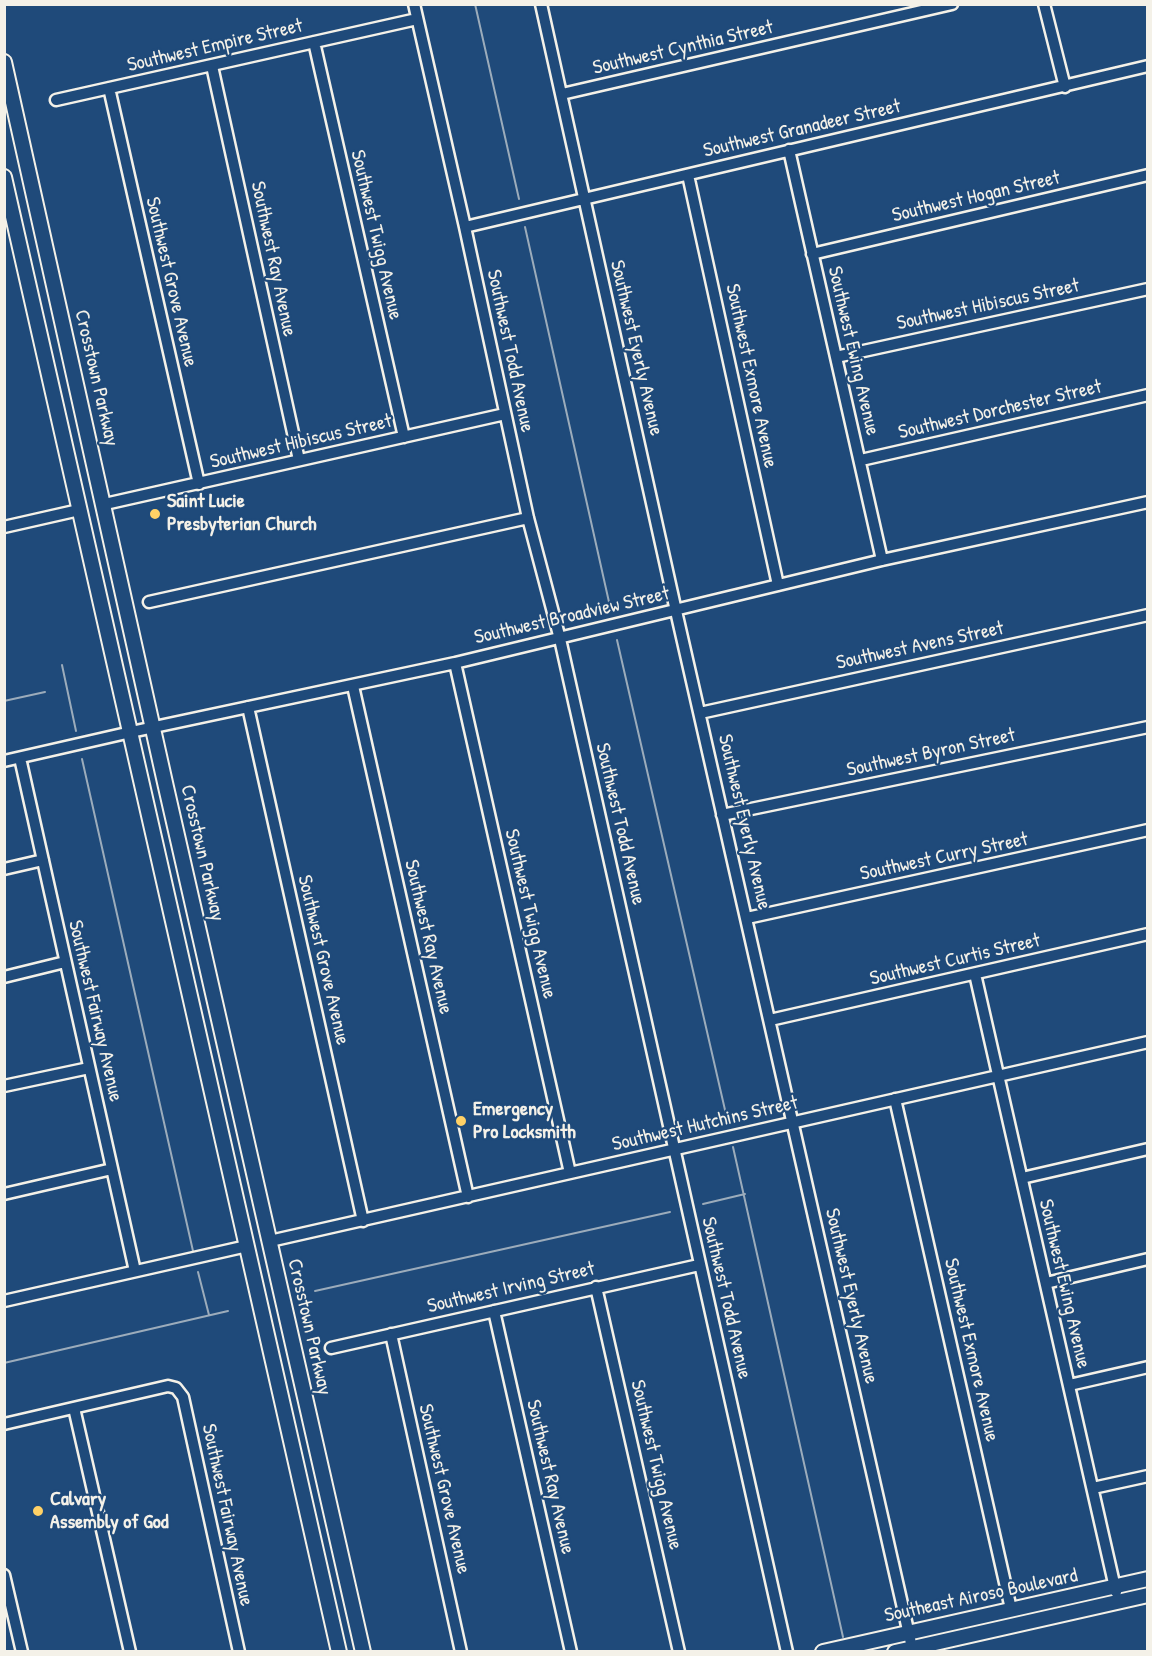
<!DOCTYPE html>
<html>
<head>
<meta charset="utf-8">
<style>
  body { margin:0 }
  #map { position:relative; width:1152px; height:1656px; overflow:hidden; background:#1f4a7a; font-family:"Patrick Hand",sans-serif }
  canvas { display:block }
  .frame { position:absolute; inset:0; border:6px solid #f4f1e8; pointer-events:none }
</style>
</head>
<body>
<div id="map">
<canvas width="1152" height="1656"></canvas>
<div class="frame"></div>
</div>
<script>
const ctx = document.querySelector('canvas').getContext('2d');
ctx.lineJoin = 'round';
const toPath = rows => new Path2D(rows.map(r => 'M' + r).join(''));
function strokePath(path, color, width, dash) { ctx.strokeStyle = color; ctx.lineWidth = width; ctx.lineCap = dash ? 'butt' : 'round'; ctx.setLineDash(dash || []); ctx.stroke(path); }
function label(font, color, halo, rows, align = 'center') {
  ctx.font = font + ' "Patrick Hand",sans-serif'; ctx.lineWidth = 4.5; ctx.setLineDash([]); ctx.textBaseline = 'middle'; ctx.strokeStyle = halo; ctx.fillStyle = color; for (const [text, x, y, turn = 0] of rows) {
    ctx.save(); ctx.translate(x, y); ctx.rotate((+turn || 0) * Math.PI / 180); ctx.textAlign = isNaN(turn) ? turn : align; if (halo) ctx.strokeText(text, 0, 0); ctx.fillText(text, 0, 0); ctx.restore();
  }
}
strokePath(toPath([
  [475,4,519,199],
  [525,227,611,611],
  [617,640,728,1123],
  [62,665,76,731],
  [4,701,45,692],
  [82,759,193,1251],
  [733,1147,843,1637],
  [703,1204,745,1194],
  [198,1272,209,1315],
  [315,1291,670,1212],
  [4,1363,228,1311]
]), '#9cacbb', 2);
const minor = toPath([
  [414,4,465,227,528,518,560,639,787,1652],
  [541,4,676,611,913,1652],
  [1044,4,1065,87],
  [314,42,404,437],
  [212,66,299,460],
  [109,88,199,484],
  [562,94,952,4],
  [56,100,417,19],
  [789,150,882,560],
  [688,175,778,585],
  [465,227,1148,66],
  [812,254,1148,175],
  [836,357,1148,289],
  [861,460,1148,395],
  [105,504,505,414],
  [4,527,79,510],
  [149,602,528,518],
  [455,663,570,1173],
  [353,686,468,1197],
  [248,707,363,1221],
  [700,713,1148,615],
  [20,758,135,1271],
  [4,761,131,732,455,663,882,560,1148,502],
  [722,815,1148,727],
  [4,869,43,860],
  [747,918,1148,830],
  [975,974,1116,1592],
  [4,977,65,962],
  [770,1020,1148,934],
  [4,1086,89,1068],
  [895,1099,1011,1609],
  [1022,1178,1148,1149],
  [4,1194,112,1169],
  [270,1241,1148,1042],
  [1046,1283,1148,1259],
  [596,1287,679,1652],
  [4,1301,247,1246],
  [494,1311,571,1652],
  [391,1334,461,1652],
  [331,1348,699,1265],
  [1069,1385,1148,1367],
  [74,1408,130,1652],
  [4,1424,168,1386,176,1388,183,1397,239,1652],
  [1093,1488,1148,1476],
  [4,1575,22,1652]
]);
const major = toPath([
  [4,62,166,787,363,1652],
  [4,177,339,1652],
  [823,1652,1148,1579],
  [895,1652,1148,1595]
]);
strokePath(minor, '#f4f1e8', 15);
strokePath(major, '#f4f1e8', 18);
strokePath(minor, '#1f4a7a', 10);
strokePath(major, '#1f4a7a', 14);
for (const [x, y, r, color] of [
  [155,514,6,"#ffd166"],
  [461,1121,6,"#ffd166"],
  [38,1511,6,"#ffd166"]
]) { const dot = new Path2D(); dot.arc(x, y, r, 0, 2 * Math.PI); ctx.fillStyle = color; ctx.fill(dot); strokePath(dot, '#1f4a7a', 2); }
label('20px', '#f4f1e8', '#1f4a7a', [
  ["Southwest Empire Street",215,46,-13],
  ["Southwest Cynthia Street",683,48,-13],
  ["Southwest Granadeer Street",802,129,-13],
  ["Southwest Hogan Street",976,197,-13],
  ["Southwest Twigg Avenue",376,235,77],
  ["Southwest Ray Avenue",273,259,78],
  ["Southwest Grove Avenue",171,282,77],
  ["Southwest Hibiscus Street",988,305,-12],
  ["Southwest Eyerly Avenue",636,348,77],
  ["Southwest Todd Avenue",510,351,78],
  ["Southwest Ewing Avenue",853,351,77],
  ["Southwest Exmore Avenue",751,376,78],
  ["Crosstown Parkway",96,378,77],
  ["Southwest Dorchester Street",1000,410,-13],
  ["Southwest Hibiscus Street",301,442,-13],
  ["Southwest Broadview Street",572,616,-13],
  ["Southwest Avens Street",920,646,-12],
  ["Southwest Byron Street",931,753,-12],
  ["Southwest Eyerly Avenue",744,822,77],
  ["Southwest Todd Avenue",620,824,77],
  ["Crosstown Parkway",202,853,77],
  ["Southwest Curry Street",944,857,-12],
  ["Southwest Twigg Avenue",530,914,77],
  ["Southwest Ray Avenue",428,937,77],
  ["Southwest Grove Avenue",323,960,77],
  ["Southwest Curtis Street",955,960,-13],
  ["Southwest Fairway Avenue",95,1011,77],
  ["Southwest Hutchins Street",705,1124,-13],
  ["Southwest Ewing Avenue",1064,1284,77],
  ["Southwest Irving Street",511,1288,-13],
  ["Southwest Eyerly Avenue",851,1296,77],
  ["Southwest Todd Avenue",726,1298,77],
  ["Crosstown Parkway",309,1327,77],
  ["Southwest Exmore Avenue",971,1350,77],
  ["Southwest Twigg Avenue",656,1465,77],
  ["Southwest Ray Avenue",550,1477,77],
  ["Southwest Grove Avenue",444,1489,77],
  ["Southwest Fairway Avenue",227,1515,78],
  ["Southeast Airoso Boulevard",981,1596,-12]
]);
label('bold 20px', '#f4f1e8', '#1f4a7a', [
  ["Saint Lucie",167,502],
  ["Presbyterian Church",167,525],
  ["Emergency",473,1110],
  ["Pro Locksmith",473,1133],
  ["Calvary",50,1500],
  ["Assembly of God",50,1523]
], 'left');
</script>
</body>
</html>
